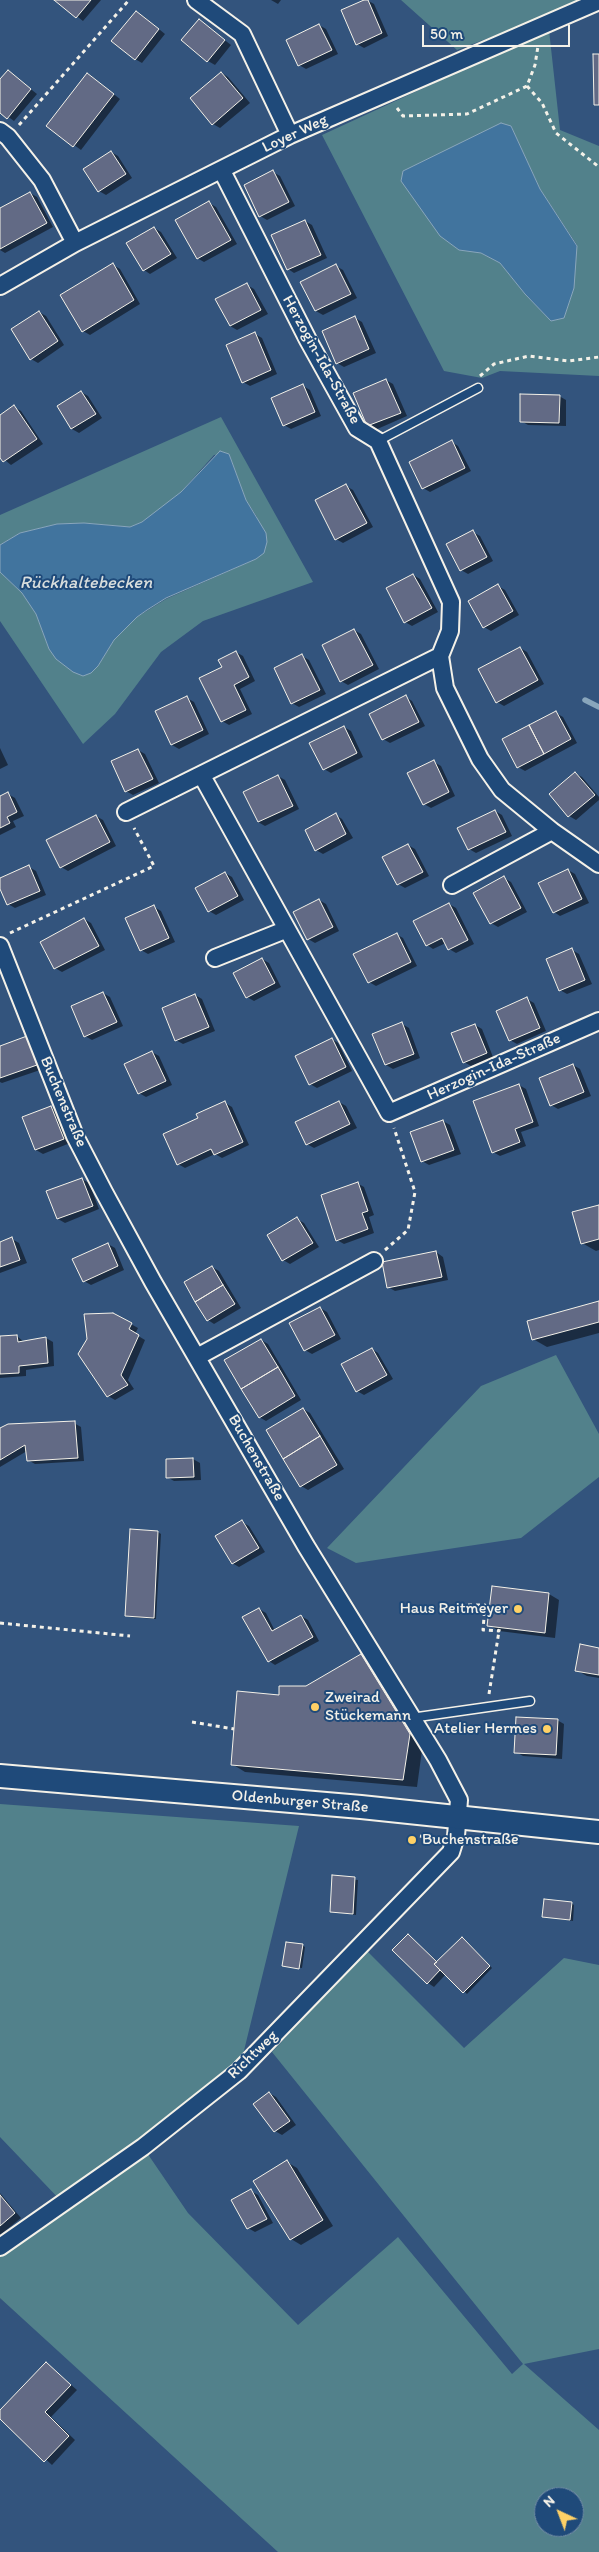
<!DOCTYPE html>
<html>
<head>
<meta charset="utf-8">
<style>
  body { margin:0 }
  #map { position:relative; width:599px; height:2552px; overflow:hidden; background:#33547d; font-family:Itim,sans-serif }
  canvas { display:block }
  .north { position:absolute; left:534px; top:2487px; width:50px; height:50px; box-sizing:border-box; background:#1f4a7a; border:1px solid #748da6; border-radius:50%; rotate:317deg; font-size:14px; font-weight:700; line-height:20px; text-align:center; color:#f4f1e8 }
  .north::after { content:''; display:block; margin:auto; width:18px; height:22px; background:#ffd166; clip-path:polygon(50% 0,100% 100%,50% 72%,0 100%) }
  .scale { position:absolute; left:422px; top:25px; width:148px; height:22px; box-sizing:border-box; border:2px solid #f4f1e8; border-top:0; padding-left:6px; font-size:15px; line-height:18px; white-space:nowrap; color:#f4f1e8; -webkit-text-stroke:4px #1f4a7a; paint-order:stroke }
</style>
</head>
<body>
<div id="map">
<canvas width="599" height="2552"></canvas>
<div class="north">N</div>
<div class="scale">50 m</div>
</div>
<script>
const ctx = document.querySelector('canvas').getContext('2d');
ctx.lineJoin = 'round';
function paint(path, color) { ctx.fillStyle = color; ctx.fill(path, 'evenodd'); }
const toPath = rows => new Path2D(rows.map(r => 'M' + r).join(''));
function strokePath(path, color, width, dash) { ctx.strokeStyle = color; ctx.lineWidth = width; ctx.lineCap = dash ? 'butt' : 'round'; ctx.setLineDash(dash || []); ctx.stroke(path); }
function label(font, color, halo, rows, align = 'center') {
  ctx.font = font + ' Itim,sans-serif'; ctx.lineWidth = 4; ctx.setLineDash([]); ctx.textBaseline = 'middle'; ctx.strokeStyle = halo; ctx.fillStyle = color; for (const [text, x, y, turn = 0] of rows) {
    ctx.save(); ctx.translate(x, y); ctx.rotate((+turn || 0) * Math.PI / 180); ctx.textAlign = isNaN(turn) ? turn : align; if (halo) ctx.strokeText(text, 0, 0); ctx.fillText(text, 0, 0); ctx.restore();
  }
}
paint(toPath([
  [401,0,589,0,457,50],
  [549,30,560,130,599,146,599,376,500,371,482,378,444,371,322,135],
  [511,126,540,189,577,245,551,321,525,294,500,263,481,253],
  [221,417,313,582,203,621,161,652,115,714,83,744,0,621,0,572,22,593,36,614,49,649,98,666,114,640,137,617,166,599,256,559,257,517,246,500,229,454,214,455,181,492,163,508,142,522,130,527,84,523,57,524,20,533,0,545,0,515],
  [556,1355,599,1434,599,1477,521,1538,356,1563,327,1548,481,1386],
  [0,1804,299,1826,239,2071,143,2147,188,2213,298,2325,398,2237,512,2374,523,2364,272,2052,367,1951,464,2048,564,1958,599,1965,599,2349,524,2364,599,2430,599,2552,278,2552,0,2298,0,2247,63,2203,0,2137],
  [544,2497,574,2497,574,2527,544,2527]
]), '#52818b');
const water = toPath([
  [501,123,511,126,540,189,577,246,574,288,564,318,551,321,525,294,500,263,481,253,459,250,440,236,401,181,403,171,501,123],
  [220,451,229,454,246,500,266,533,267,542,264,553,256,559,166,598,147,610,137,617,114,640,98,666,91,673,83,676,73,672,56,659,49,649,36,614,22,593,0,572,0,545,20,533,57,524,84,523,130,527,142,522,181,492,220,451]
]);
paint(water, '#41749e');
strokePath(water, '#89a6bc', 1);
paint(toPath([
  [56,0,101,0,83,21],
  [271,0,281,0,278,4],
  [367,0,374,4,388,36,364,48,357,44],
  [143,16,165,34,142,63,135,59],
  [199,20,231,45,215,65,208,61],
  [319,25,326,29,338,54,306,69,299,65],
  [8,71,37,94,14,121,0,111,0,81],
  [222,73,228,77,250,103,220,128,213,124],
  [94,79,120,99,81,150,48,126],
  [111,152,118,156,132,178,106,195,99,191],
  [273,172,280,176,295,206,267,220,260,216],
  [30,193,37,197,53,227,5,253,0,250,0,210],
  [209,203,216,207,237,244,204,262,197,258],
  [305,221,312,225,327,258,294,273,288,269],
  [154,228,161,232,177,258,150,274,144,270],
  [113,265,120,269,140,304,90,335,83,331],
  [336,266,343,270,357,298,323,315,316,311],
  [247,285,254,289,268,314,237,330,230,326],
  [39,312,46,316,64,345,38,363,31,359],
  [355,318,362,322,376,353,344,367,337,363],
  [255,334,262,338,277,374,250,386,243,382],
  [386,380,393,384,407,416,375,430,368,426,355,393],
  [303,386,310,390,321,416,291,429,284,425],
  [81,392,88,396,102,418,79,433,72,429,58,407],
  [559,396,566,400,566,426,528,425,521,421],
  [14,407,21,411,43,444,11,465,0,456,0,416],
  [452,442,458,446,471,471,430,492,423,488],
  [346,486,353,490,373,527,343,543,336,539],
  [473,532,480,536,493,561,468,574,461,570],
  [413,575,420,579,438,612,412,626,405,622],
  [498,586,505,590,519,615,491,631,484,627],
  [354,630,361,634,379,669,348,685,341,681],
  [520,648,527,652,544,684,504,706,497,702],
  [236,652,243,656,255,681,240,689,252,714,229,725,222,721,224,668],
  [302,656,309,660,326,694,299,707,292,703],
  [406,697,412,701,425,726,390,743,383,739],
  [187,698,194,702,209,734,179,749,172,745,156,712],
  [556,713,563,717,577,743,525,771,518,767],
  [344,727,351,731,363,757,331,773,324,769],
  [0,748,8,765,0,769],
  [138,750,145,754,159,783,133,795,126,791],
  [434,762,441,766,455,796,431,808,424,804],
  [575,773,582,777,599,797,599,800,576,820,569,816],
  [278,776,285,780,299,809,265,826,258,822],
  [8,794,15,798,24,816,13,821,16,827,0,835,0,797],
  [495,811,502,815,512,836,476,853,469,849],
  [336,815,342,819,353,838,323,854,316,850],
  [96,816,103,820,116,846,68,871,61,867],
  [408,845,415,849,429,876,405,888,398,884],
  [29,867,36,871,46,895,15,908,8,904,0,886,0,879],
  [568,870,575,874,589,903,560,916,554,912],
  [225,873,232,877,244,900,216,915,209,911],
  [504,878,511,882,527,912,498,927,491,923,475,894],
  [319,900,326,904,339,931,315,943,308,939],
  [449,904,456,908,474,944,456,953,449,949,446,943,433,949,427,945],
  [154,907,161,911,175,942,148,954,141,950],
  [84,919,91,923,105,950,62,972,55,968,41,942],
  [396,934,403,938,417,966,376,986,369,982],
  [572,950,579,954,592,984,567,994,560,990],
  [262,959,269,963,281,987,254,1001,247,997],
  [103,993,110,997,123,1026,92,1040,85,1036],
  [195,995,202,999,215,1031,183,1044,176,1040],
  [527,999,534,1003,546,1031,517,1044,510,1040],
  [402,1024,409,1028,420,1058,393,1069,386,1065],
  [475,1025,482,1029,493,1057,471,1066,464,1062],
  [27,1038,34,1042,43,1069,2,1083,0,1082,0,1047],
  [332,1039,338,1043,352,1071,317,1088,310,1084],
  [152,1052,159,1056,172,1085,146,1097,139,1093],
  [573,1065,580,1069,591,1096,558,1109,551,1105],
  [519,1085,526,1089,539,1126,521,1132,526,1146,500,1156,493,1152],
  [339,1102,346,1106,357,1128,314,1148,307,1144,297,1122],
  [225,1103,232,1107,249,1145,222,1158,215,1154,185,1168,178,1164,200,1119],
  [51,1107,58,1111,70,1143,43,1154,36,1150],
  [443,1121,450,1125,461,1154,429,1165,422,1161],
  [82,1179,89,1183,99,1209,65,1223,58,1219],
  [357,1183,364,1187,374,1215,369,1217,374,1233,344,1244,337,1240],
  [599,1206,599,1250,596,1251,582,1243],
  [297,1219,304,1223,319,1247,290,1264,283,1260],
  [12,1239,19,1243,27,1263,0,1273,0,1243],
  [108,1244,115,1248,124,1270,91,1285,84,1281],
  [436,1252,443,1257,448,1280,395,1291,388,1287],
  [212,1267,219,1271,241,1308,214,1324,208,1320],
  [599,1303,599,1333,547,1347,533,1339],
  [320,1308,327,1312,341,1339,312,1354,305,1350],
  [113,1314,138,1328,135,1334,145,1340,128,1380,134,1389,115,1400,108,1396],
  [17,1336,24,1342,46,1338,53,1342,54,1366,26,1370,26,1376,0,1378,0,1337],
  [261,1340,268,1344,301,1400,266,1421,259,1417],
  [372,1349,378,1353,393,1379,364,1395,357,1391],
  [303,1409,310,1413,344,1469,308,1490,301,1486],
  [74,1423,81,1427,84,1461,35,1464,28,1460,27,1451,0,1467,0,1430],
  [193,1459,200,1463,201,1480,174,1481,167,1477,167,1460],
  [242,1522,249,1526,265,1552,239,1567,232,1563],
  [158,1532,161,1534,156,1619,130,1617,126,1616],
  [493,1587,549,1594,559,1600,555,1638,499,1631,489,1625],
  [259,1609,266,1613,275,1631,301,1616,308,1620,319,1641,275,1665,269,1661],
  [599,1649,599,1678,587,1676,576,1670],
  [361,1655,375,1663,423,1743,417,1787,245,1772,232,1764,280,1697,306,1688],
  [557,1720,564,1724,562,1759,523,1756,516,1752],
  [333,1877,358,1880,356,1915,331,1911],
  [571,1903,574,1905,573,1921,544,1916],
  [408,1935,438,1962,465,1940,492,1968,467,1994,446,1974,434,1987,428,1983],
  [302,1945,305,1947,302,1968,284,1966],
  [269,2093,276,2097,296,2125,282,2135,275,2131],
  [287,2162,297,2168,333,2226,301,2245,291,2239],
  [251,2191,258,2195,273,2223,255,2232,248,2228],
  [0,2193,21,2218,0,2235],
  [47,2364,77,2390,51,2417,75,2440,52,2465,0,2417,0,2412]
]), '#0007');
strokePath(toPath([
  [585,700,599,707]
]), '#89a6bc', 5.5);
const building = toPath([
  [54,0,91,0,76,18,54,0],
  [364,0,368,0,382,33,356,45,341,10,364,0],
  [136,11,159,29,135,60,111,41,136,11],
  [199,19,225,40,207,62,181,40,199,19],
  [319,24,332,50,298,66,286,40,319,24],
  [593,54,599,54,599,105,594,105,593,54],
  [8,70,31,89,7,119,0,113,0,79,8,70],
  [221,72,243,98,212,125,190,98,221,72],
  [87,73,114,94,73,147,46,126,87,73],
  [111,151,126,174,98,192,83,169,111,151],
  [273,170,289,202,259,217,244,185,273,170],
  [30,192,47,223,0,249,0,208,30,192],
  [209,201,231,240,197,259,175,220,209,201],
  [305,220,321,255,287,270,271,235,305,220],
  [154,227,171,254,143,271,126,243,154,227],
  [113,263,134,300,82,332,60,295,113,263],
  [336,264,351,294,315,311,300,282,336,264],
  [247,283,261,310,230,326,215,299,247,283],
  [39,311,58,341,30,360,11,329,39,311],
  [355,316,369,349,336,364,322,331,355,316],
  [255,332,271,370,242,383,226,345,255,332],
  [386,379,401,413,367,426,353,393,386,379],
  [303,384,315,412,283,426,271,398,303,384],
  [81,391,96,414,71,429,57,406,81,391],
  [520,394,560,395,559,423,520,422,520,394],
  [14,405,37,439,3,462,0,458,0,415,14,405],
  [452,440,465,468,422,489,409,462,452,440],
  [346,484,367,523,335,540,315,500,346,484],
  [473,530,487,557,460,571,446,544,473,530],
  [413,574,432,608,404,623,386,588,413,574],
  [498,584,513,611,483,628,468,601,498,584],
  [354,629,373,665,340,682,322,645,354,629],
  [520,647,538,680,496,703,478,669,520,647],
  [236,651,249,677,234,685,246,710,221,722,199,678,222,667,218,660,236,651],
  [302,654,320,690,291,704,274,668,302,654],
  [406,695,419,722,382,740,369,714,406,695],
  [187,696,203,730,171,745,155,711,187,696],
  [556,711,571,739,544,754,529,725,556,711],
  [529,725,544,754,517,768,502,739,529,725],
  [344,726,357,753,323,770,309,743,344,726],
  [138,749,153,779,125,792,111,761,138,749],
  [434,760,449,792,423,805,407,773,434,760],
  [575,772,595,795,568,817,549,794,575,772],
  [278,775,293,806,258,822,243,792,278,775],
  [8,792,17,812,7,817,10,823,0,828,0,796,8,792],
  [495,810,506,832,468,850,457,828,495,810],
  [336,813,346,834,315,851,305,830,336,813],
  [96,815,110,842,60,868,46,840,96,815],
  [408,844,423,872,397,885,382,857,408,844],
  [29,865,40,891,7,905,0,889,0,878,29,865],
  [568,869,582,899,553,913,538,883,568,869],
  [225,872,238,896,208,912,195,888,225,872],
  [504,876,521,908,490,924,473,893,504,876],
  [319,899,333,927,307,940,293,912,319,899],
  [449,903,468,940,448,950,442,938,426,946,413,921,449,903],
  [154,905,169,938,140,951,125,918,154,905],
  [84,918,99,946,54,969,40,942,84,918],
  [397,933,411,962,368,983,353,954,397,933],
  [572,948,585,980,559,991,546,959,572,948],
  [262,958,275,983,246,998,233,973,262,958],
  [103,992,117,1022,84,1037,71,1006,103,992],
  [195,994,209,1027,175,1041,162,1008,195,994],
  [527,997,540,1028,509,1041,496,1011,527,997],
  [402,1022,414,1054,385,1065,372,1034,402,1022],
  [475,1024,487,1053,463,1063,451,1033,475,1024],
  [27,1036,37,1065,0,1078,0,1046,27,1036],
  [332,1038,346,1067,309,1085,295,1056,332,1038],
  [152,1051,166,1081,138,1094,124,1064,152,1051],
  [573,1064,584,1092,550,1106,539,1078,573,1064],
  [519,1084,533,1122,515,1129,520,1142,492,1153,473,1101,519,1084],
  [225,1101,243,1142,214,1155,211,1149,177,1165,163,1134,198,1118,196,1114,225,1101],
  [339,1101,350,1124,306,1145,295,1122,339,1101],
  [51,1106,64,1139,35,1150,22,1117,51,1106],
  [443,1120,454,1150,421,1162,410,1132,443,1120],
  [82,1178,93,1206,57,1219,46,1191,82,1178],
  [358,1182,368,1211,362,1213,368,1229,336,1241,321,1195,358,1182],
  [599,1205,599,1239,581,1244,572,1212,599,1205],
  [297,1217,313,1243,282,1261,267,1235,297,1217],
  [12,1237,20,1260,0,1267,0,1242,12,1237],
  [108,1243,118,1266,83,1282,72,1259,108,1243],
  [436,1251,442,1277,387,1288,382,1262,436,1251],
  [212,1266,223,1285,195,1302,184,1282,212,1266],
  [223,1285,235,1304,207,1321,195,1302,223,1285],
  [599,1301,599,1322,532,1340,527,1321,599,1301],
  [320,1307,335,1335,304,1351,289,1323,320,1307],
  [113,1313,132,1323,129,1329,139,1335,121,1375,128,1385,107,1397,78,1354,87,1339,84,1314,113,1313],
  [17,1335,18,1342,46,1337,48,1363,19,1366,19,1373,0,1374,0,1336,17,1335],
  [261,1339,278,1367,241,1389,224,1360,261,1339],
  [372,1348,387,1375,356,1392,341,1364,372,1348],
  [278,1367,295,1396,259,1418,241,1389,278,1367],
  [303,1408,320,1436,283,1459,266,1430,303,1408],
  [75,1421,78,1458,27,1461,25,1445,0,1460,0,1428,8,1424,75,1421],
  [320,1436,337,1465,300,1487,283,1459,320,1436],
  [193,1458,194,1477,166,1478,166,1459,193,1458],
  [242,1520,259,1548,232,1564,215,1536,242,1520],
  [130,1529,158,1531,154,1618,125,1616,130,1529],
  [492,1586,549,1593,545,1633,487,1626,492,1586],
  [259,1608,272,1631,301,1615,313,1637,268,1662,242,1617,259,1608],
  [580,1644,599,1648,599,1675,575,1671,580,1644],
  [361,1654,410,1734,403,1780,231,1765,237,1691,279,1695,279,1686,306,1686,361,1654],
  [516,1717,558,1719,556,1755,514,1753,516,1717],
  [332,1875,355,1877,353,1914,330,1912,332,1875],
  [544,1899,572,1902,570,1920,542,1917,544,1899],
  [408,1934,437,1962,434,1964,440,1970,427,1984,392,1950,408,1934],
  [462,1937,490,1966,463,1993,434,1964,462,1937],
  [286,1942,303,1944,299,1969,282,1966,286,1942],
  [269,2092,290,2121,274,2132,253,2104,269,2092],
  [287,2160,323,2220,290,2240,253,2181,287,2160],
  [251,2189,267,2219,247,2229,231,2200,251,2189],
  [0,2195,15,2213,0,2226,0,2195],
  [46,2362,71,2385,45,2412,69,2436,44,2462,0,2419,0,2410,46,2362]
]);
paint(building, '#626a85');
strokePath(building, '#f4f1e8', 1);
const lane = toPath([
  [378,441,478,388],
  [411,1718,530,1701]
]);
const street = toPath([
  [196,0,242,34,290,135],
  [0,131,8,137,42,180,75,243],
  [222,171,308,340,357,428,378,441,451,602,450,631,440,656,445,688,480,759,502,790,552,831,599,864],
  [0,286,75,243,290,135,599,1],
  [202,776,389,1113,599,1021],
  [126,812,440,656],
  [452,885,552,831],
  [0,946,75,1136,104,1192,153,1282,306,1546,438,1760,459,1800,456,1836,451,1852,239,2071,143,2147,0,2247],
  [215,958,285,930],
  [197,1357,374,1261]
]);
const secondary = toPath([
  [0,1776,361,1807,599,1832]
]);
strokePath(lane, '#f4f1e8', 11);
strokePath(street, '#f4f1e8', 20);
strokePath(secondary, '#f4f1e8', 26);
strokePath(toPath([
  [527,86,542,103,556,133,599,167],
  [397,108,403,116,467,114,527,86,535,65,538,46],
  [19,125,129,0],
  [480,376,494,364,529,356,568,361,599,357],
  [10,933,154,866,134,828],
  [385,1250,408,1230,415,1192,394,1128],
  [468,1605,485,1605,483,1630,499,1631,500,1627],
  [0,1623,130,1636],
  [489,1694,499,1631],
  [192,1722,234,1729],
  [420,1836,436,1839]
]), '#f4f1e8', 3, [4, 4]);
strokePath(lane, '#1f4a7a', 8);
strokePath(street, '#1f4a7a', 16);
strokePath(secondary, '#1f4a7a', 22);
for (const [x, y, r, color] of [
  [518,1609,5,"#ffd166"],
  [315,1707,5,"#ffd166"],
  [547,1729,5,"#ffd166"],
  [412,1840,5,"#ffd166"]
]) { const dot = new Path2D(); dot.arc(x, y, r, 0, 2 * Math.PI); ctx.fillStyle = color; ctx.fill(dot); strokePath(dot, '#1f4a7a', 2); }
label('16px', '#f4f1e8', '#1f4a7a', [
  ["Loyer Weg",295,134,-25],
  ["Herzogin-Ida-Straße",321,360,61],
  ["Herzogin-Ida-Straße",494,1067,-24],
  ["Buchenstraße",63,1102,67],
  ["Buchenstraße",256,1458,60],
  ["Oldenburger Straße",300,1802,5],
  ["Richtweg",253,2055,-44]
]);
label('16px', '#f4f1e8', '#1f4a7a', [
  ["Haus Reitmeyer",508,1609],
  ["Zweirad",325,1698,"left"],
  ["Stückemann",325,1716,"left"],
  ["Atelier Hermes",537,1729],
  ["Buchenstraße",422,1840,"left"]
], 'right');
label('italic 18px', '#d9dedd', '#1f4a7a', [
  ["Rückhaltebecken",86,583]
]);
</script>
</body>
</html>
